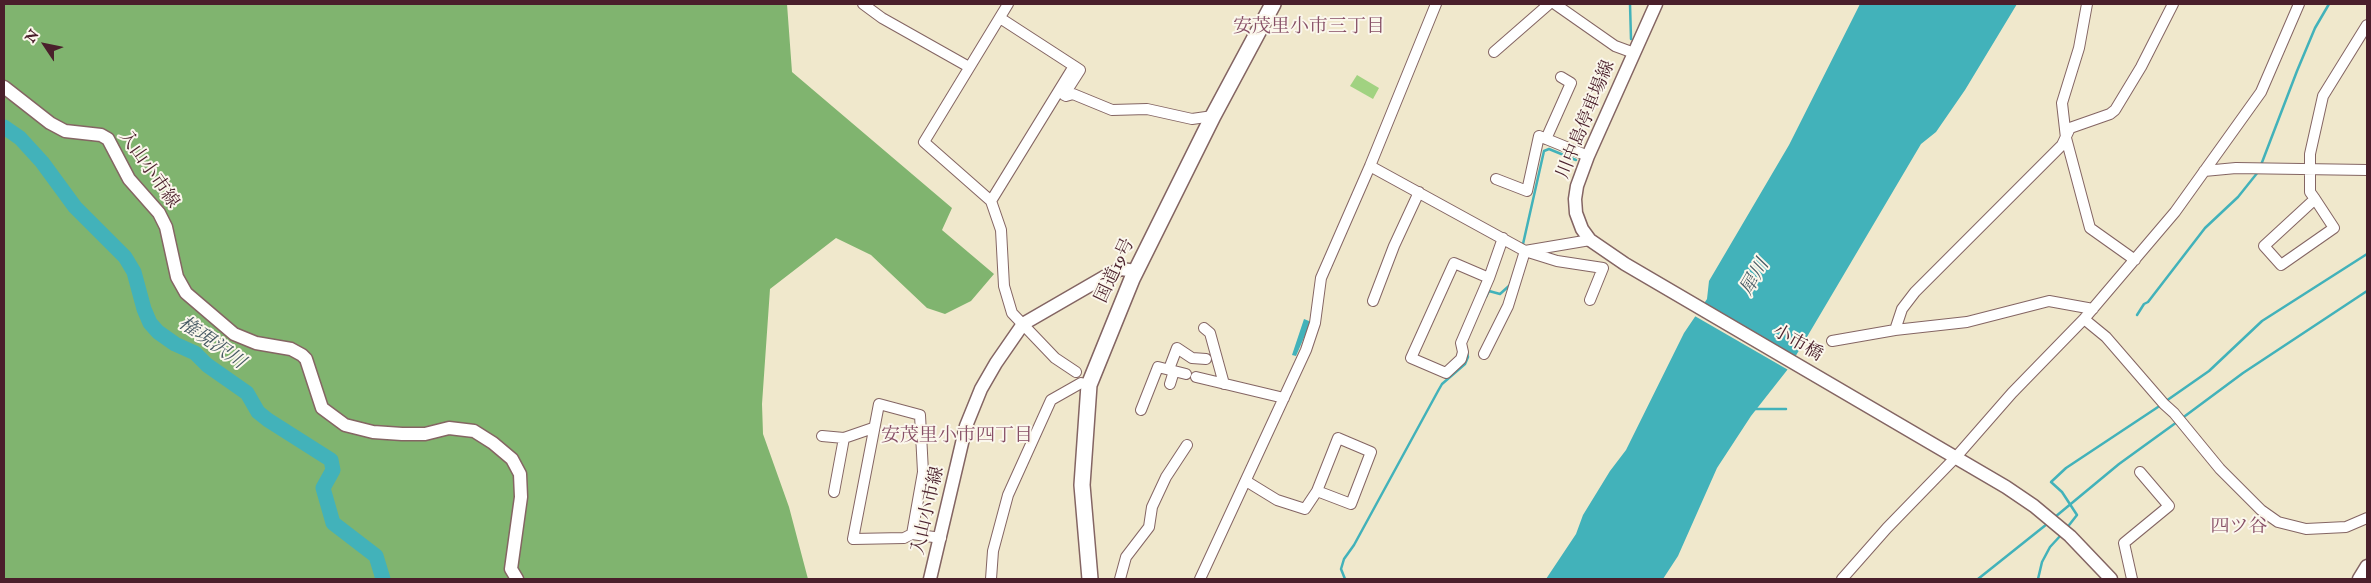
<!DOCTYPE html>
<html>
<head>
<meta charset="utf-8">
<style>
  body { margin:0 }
  #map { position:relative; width:2371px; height:583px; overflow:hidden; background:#f0e8cc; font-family:"IM FELL English",serif }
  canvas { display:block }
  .frame { position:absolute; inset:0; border:5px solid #4a1f2b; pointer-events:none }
  .north { position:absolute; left:20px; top:20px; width:50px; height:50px; -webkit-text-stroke:4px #fbf7ec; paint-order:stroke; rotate:304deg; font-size:14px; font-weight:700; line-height:20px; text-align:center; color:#4a1f2b }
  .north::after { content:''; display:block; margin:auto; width:18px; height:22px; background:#4a1f2b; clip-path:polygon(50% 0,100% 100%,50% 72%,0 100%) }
</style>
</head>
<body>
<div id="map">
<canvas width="2371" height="583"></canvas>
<div class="frame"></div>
<div class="north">N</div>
</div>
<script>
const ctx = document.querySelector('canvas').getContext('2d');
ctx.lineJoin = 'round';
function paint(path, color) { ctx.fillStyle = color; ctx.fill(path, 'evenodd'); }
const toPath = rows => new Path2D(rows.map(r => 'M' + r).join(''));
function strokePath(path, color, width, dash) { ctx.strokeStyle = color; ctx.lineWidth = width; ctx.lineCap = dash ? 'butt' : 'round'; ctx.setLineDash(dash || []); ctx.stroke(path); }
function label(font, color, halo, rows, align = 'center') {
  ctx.font = font + ' "IM FELL English","Noto Serif JP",serif'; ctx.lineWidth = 4; ctx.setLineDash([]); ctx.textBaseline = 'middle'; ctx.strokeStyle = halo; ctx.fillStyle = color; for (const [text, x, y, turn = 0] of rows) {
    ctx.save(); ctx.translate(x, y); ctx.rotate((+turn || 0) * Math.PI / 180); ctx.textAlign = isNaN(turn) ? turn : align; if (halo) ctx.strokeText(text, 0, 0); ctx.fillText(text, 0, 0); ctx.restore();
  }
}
paint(toPath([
  [1357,75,1379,88,1373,99,1350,86]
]), '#a1d281');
paint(toPath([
  [4,4,787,4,792,72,952,208,942,230,994,274,971,301,945,314,927,308,871,255,836,238,770,289,762,404,763,434,789,507,808,579,4,579]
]), '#80b46f');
paint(toPath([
  [1860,4,2017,4,1965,90,1936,132,1921,144,1788,369,1751,416,1717,468,1678,556,1663,579,1546,579,1576,534,1583,515,1610,471,1626,450,1684,333,1707,299,1709,281,1789,145],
  [1304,319,1309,321,1309,326,1296,356,1292,355]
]), '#42b2ba');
paint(toPath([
  [1701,304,1796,359,1790,371,1693,315]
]), '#f0e8cc');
strokePath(toPath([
  [1630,4,1631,39],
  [2261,165,2297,71,2315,28,2329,4],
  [1523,244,1544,151,1549,149,1576,160],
  [1486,297,1489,291,1500,294,1510,285],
  [2137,315,2144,304,2148,302,2205,228,2238,197,2258,172],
  [2166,401,2209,371,2262,321,2367,254],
  [1753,409,1786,409],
  [2181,419,2243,373,2367,291],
  [2055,517,2119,464,2177,422],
  [2066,529,2077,515,2062,492,2051,482,2066,468,2158,407],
  [1345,579,1341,569,1344,559,1354,545,1438,391,1442,384,1465,364,1468,357,1467,352],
  [1978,579,2047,524],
  [2038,579,2042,562,2050,547,2061,535]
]), '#42b2ba', 2.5);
strokePath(toPath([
  [4,127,20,138,42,162,75,207,125,257,134,272,144,309,150,323,158,332,175,344,195,353,207,365,247,393,258,412,268,420,331,460,333,470,323,488,333,523,376,556,383,579]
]), '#42b2ba', 15);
const minor = toPath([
  [863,4,882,18,969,67],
  [1008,4,924,142,991,201,1001,230,1004,286,1012,313,1055,358,1076,372],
  [1555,4,1615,46,1634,53],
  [2087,4,2079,48,2062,103,2066,138,2090,228,2135,260],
  [1494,52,1549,4],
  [1074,66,1080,70,1064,95,1066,96,1073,94,1112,110,1147,109,1192,119,1213,116],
  [1546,139,1571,83,1561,77],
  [1370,166,1525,251,1590,240],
  [2204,171,2236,168,2367,170],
  [1496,179,1527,191,1539,136,1588,156],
  [2315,199,2264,246,2281,265,2334,228,2315,199,2310,192,2310,154,2323,96,2367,25],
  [991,201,1074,66,1000,18],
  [1489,278,1454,263,1411,358,1446,373,1461,359,1463,352,1461,343,1489,278,1503,238],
  [1373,301,1394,246,1419,192],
  [2084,319,2106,337,2164,404,2174,413,2220,469,2261,510,2278,522,2306,529,2346,527,2367,518],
  [1204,328,1210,333,1224,384],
  [1895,330,1902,309,1915,292,2062,145,2070,128,2110,114,2115,110,2141,67,2173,4],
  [1832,341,1895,330,1967,322,2049,301,2093,309],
  [1484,354,1508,306,1525,251,1557,261,1603,268,1590,300],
  [1169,369,1177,348,1192,358,1206,359],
  [1196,377,1284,398],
  [1170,384,1174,371],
  [1141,410,1158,367,1186,374],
  [822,436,844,438],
  [1246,481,1277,500,1305,509,1317,491,1338,438,1371,452,1351,504,1317,491],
  [834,492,844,438,873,428],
  [912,534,923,472,920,415,879,404,853,539,904,538,912,534,941,538],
  [991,579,993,551,1008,495,1051,400,1081,383,1089,385],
  [1120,579,1126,557,1149,527,1152,507,1166,477,1187,445],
  [1200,579,1306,350,1315,323,1321,278,1370,166,1436,4],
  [1842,579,1887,528,1956,457,2012,393,2084,319,2175,212,2261,92,2299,4],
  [2132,579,2124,543,2169,506,2140,472]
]);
const major = toPath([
  [1656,4,1588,156,1577,186,1575,199,1576,213,1582,229,1590,240,1625,264,2006,487,2034,506,2070,536,2111,579],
  [4,87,50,123,65,131,101,135,108,139,129,179,159,213,166,227,177,277,186,293,234,334,256,343,291,349,302,355,306,359,322,408,345,425,373,432,402,434,425,434,449,428,474,431,493,443,512,459,520,474,521,497,511,569,517,579],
  [930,579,966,426,981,389,996,363,1023,324,1106,276,1121,269,1136,271],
  [2359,579,2367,566]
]);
const highway = toPath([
  [1090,579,1082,485,1089,385,1132,279,1213,116,1273,4]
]);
strokePath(minor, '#846563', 12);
strokePath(major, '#846563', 15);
strokePath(highway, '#846563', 18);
strokePath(minor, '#fff', 10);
strokePath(major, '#fff', 12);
strokePath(highway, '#fff', 15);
label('18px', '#4a1f2b', '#fbf7ec', [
  ["川中島停車場線",1587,120,-68],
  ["入山小市線",148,170,55],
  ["国道19号",1116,271,-65],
  ["小市橋",1797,344,30],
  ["入山小市線",929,511,-77]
]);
label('19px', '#864e65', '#fbf7ec', [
  ["安茂里小市三丁目",1309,28],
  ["安茂里小市四丁目",957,437],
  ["四ツ谷",2239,528]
]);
label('italic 19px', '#475a64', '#fbf7ec', [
  ["犀川",1756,278,-60],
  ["権現沢川",211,344,35]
]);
</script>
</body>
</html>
